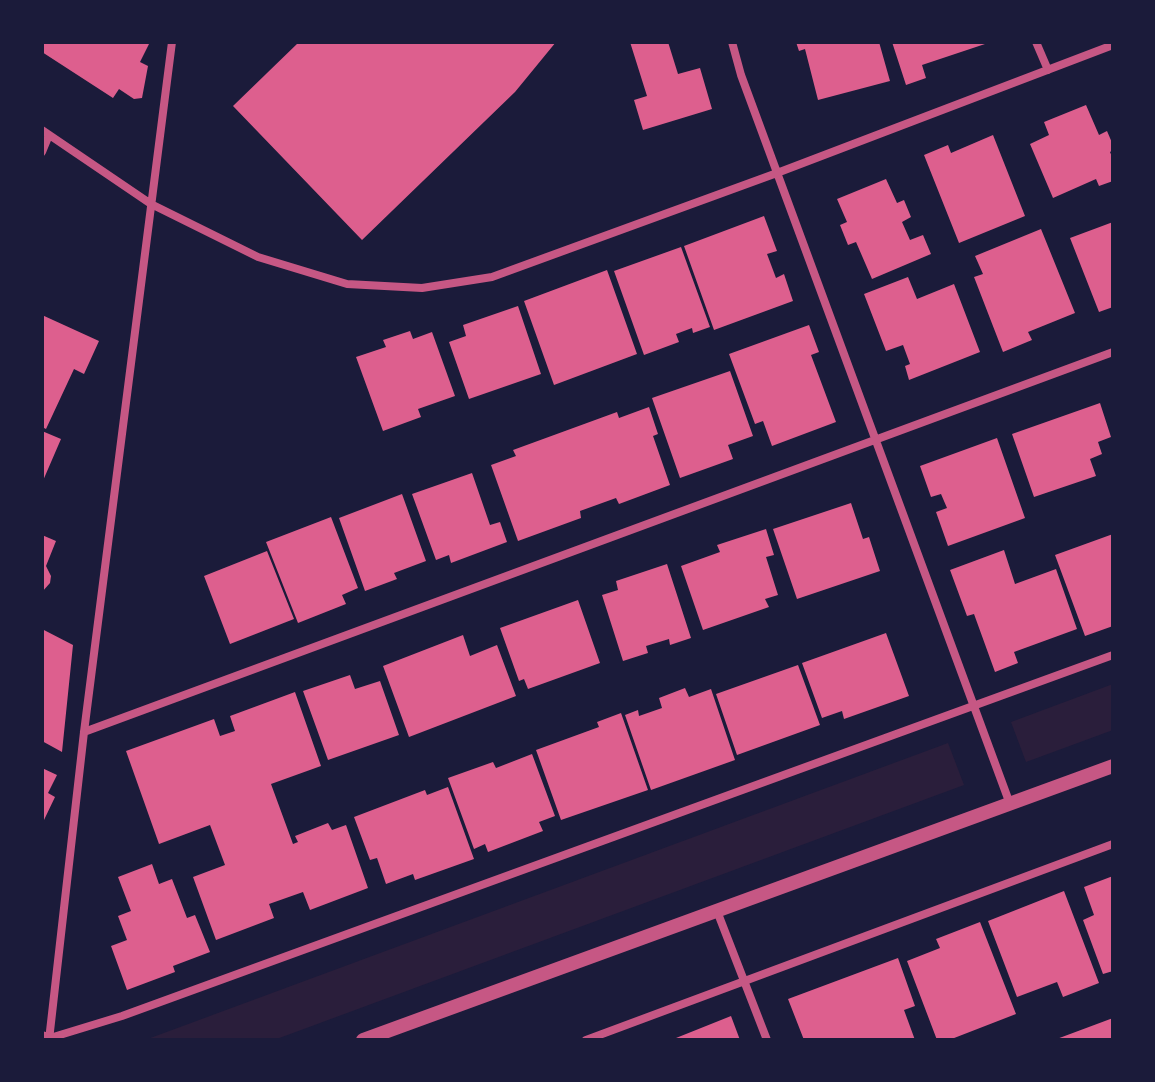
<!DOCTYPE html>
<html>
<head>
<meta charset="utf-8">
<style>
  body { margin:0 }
  #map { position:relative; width:1155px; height:1082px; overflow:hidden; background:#1b1b3a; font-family:"Exo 2",sans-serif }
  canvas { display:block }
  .frame { position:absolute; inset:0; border:44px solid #1b1b3a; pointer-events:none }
</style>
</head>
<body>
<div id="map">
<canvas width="1155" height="1082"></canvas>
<div class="frame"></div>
</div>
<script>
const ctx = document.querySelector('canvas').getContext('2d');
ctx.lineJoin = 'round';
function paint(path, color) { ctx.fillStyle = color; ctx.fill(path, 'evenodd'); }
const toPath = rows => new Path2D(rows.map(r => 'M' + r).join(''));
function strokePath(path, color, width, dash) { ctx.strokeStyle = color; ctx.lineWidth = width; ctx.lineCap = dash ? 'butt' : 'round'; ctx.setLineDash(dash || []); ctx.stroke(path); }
paint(toPath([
  [1113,684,1113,730,1026,762,1011,722],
  [948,743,964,785,274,1040,145,1040]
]), '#2a1e3b');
paint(toPath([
  [42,42,150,42,140,62,148,66,142,98,134,99,119,89,113,98,42,52],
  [299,42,556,42,515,92,362,240,233,106],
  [630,42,668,42,678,74,700,68,712,109,643,130,634,100,647,96],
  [796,42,879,42,890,81,818,100,805,49,799,51],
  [892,42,988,42,988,43,922,65,926,78,906,85],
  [1086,105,1099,135,1107,131,1113,145,1113,150,1110,152,1113,159,1113,181,1099,186,1096,179,1053,198,1030,144,1049,135,1044,122],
  [993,135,1025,216,959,243,924,155,948,145,951,153],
  [886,179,897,203,904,200,911,217,902,222,910,240,923,235,931,254,872,279,856,242,848,245,840,225,847,222,837,199],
  [764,216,777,251,767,254,776,278,784,274,793,301,714,330,684,246],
  [1113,222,1113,307,1099,312,1070,238],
  [1041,229,1075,313,1028,332,1032,340,1003,352,974,277,983,274,975,256],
  [681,247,710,327,693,333,692,328,676,334,679,342,644,355,614,271],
  [607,270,637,354,554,385,524,301],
  [908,277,917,299,954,284,980,352,909,380,905,366,910,364,903,345,886,351,864,294],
  [518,306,541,374,469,399,449,342,466,336,463,325],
  [42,315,99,341,84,374,74,369,46,429,42,427],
  [809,325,819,352,811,355,836,422,772,446,763,421,755,424,729,354],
  [410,331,413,339,432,332,455,396,418,409,421,417,383,431,356,357,386,347,383,340],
  [730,371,753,436,728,445,733,459,680,478,652,398],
  [1100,403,1111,437,1098,442,1102,454,1090,459,1096,476,1034,497,1012,434],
  [649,407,658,434,653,436,670,485,619,504,616,498,580,511,581,518,518,541,491,465,516,456,513,450,617,412,619,418],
  [42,431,61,439,42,483],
  [997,438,1025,518,948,546,936,512,947,508,941,494,931,497,920,466],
  [472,473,490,525,500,522,507,542,451,563,449,555,436,560,412,494],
  [402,494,426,561,394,573,397,579,365,591,339,518],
  [851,503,863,539,869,537,880,571,797,599,773,529],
  [331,517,358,588,342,595,346,604,298,623,266,542],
  [766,529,774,555,766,557,778,595,765,599,769,607,703,630,681,566,720,552,717,545],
  [1113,534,1113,626,1085,636,1055,555],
  [42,535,56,541,46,566,51,576,50,583,42,592],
  [1004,550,1015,584,1056,569,1077,629,1014,652,1018,663,995,672,974,614,967,616,950,570],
  [267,551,294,619,230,644,204,576],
  [667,564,691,638,670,645,669,639,646,646,648,653,623,661,602,595,618,590,616,581],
  [578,600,600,663,528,689,524,679,519,681,500,628],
  [42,629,73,645,62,752,42,741],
  [886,633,909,696,844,719,842,711,822,718,802,663],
  [463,635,470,656,497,645,516,696,409,737,383,666],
  [798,665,820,725,737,755,716,694],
  [350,675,355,689,380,681,399,735,328,760,303,691],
  [685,688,689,697,711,689,735,760,651,790,625,715,638,710,639,716,662,708,659,698],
  [295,692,321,766,271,784,293,844,298,842,295,836,328,823,332,830,346,825,368,888,310,910,303,892,269,904,274,918,216,940,193,877,225,865,210,825,159,844,126,751,214,719,220,736,235,731,230,716],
  [621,713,648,790,561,820,536,750,599,727,597,722],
  [532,754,555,816,539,822,543,831,488,852,485,844,474,849,448,778,493,762,496,768],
  [42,768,57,775,48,793,55,797,44,820,42,819],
  [448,787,474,859,415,880,413,874,386,884,377,858,370,860,354,817,425,790,427,795],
  [152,864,159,884,172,879,187,918,195,915,210,952,173,966,175,972,127,990,111,946,127,940,118,916,131,911,118,877],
  [1113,876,1113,971,1103,974,1083,920,1094,915,1084,887],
  [1064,891,1099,983,1063,997,1057,982,1017,997,988,921],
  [980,922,1016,1014,949,1040,937,1040,907,961,940,948,936,939],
  [898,958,915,1006,904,1010,915,1040,804,1040,788,999],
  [731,1016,740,1040,671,1040],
  [1113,1018,1113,1040,1054,1040]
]), '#dd5f8e');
strokePath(toPath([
  [732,42,741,75,1010,804],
  [1036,42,1048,70],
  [42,130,151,204,258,257,347,284,422,288,492,277,777,173,1113,45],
  [42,152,49,135],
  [84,732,1113,352],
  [717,911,767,1040],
  [42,1035,50,1038,122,1016,1113,655],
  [49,1040,84,732,172,42],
  [586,1040,1113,844]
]), '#c65784', 8);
strokePath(toPath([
  [363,1040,1113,766]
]), '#c65784', 14);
</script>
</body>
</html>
